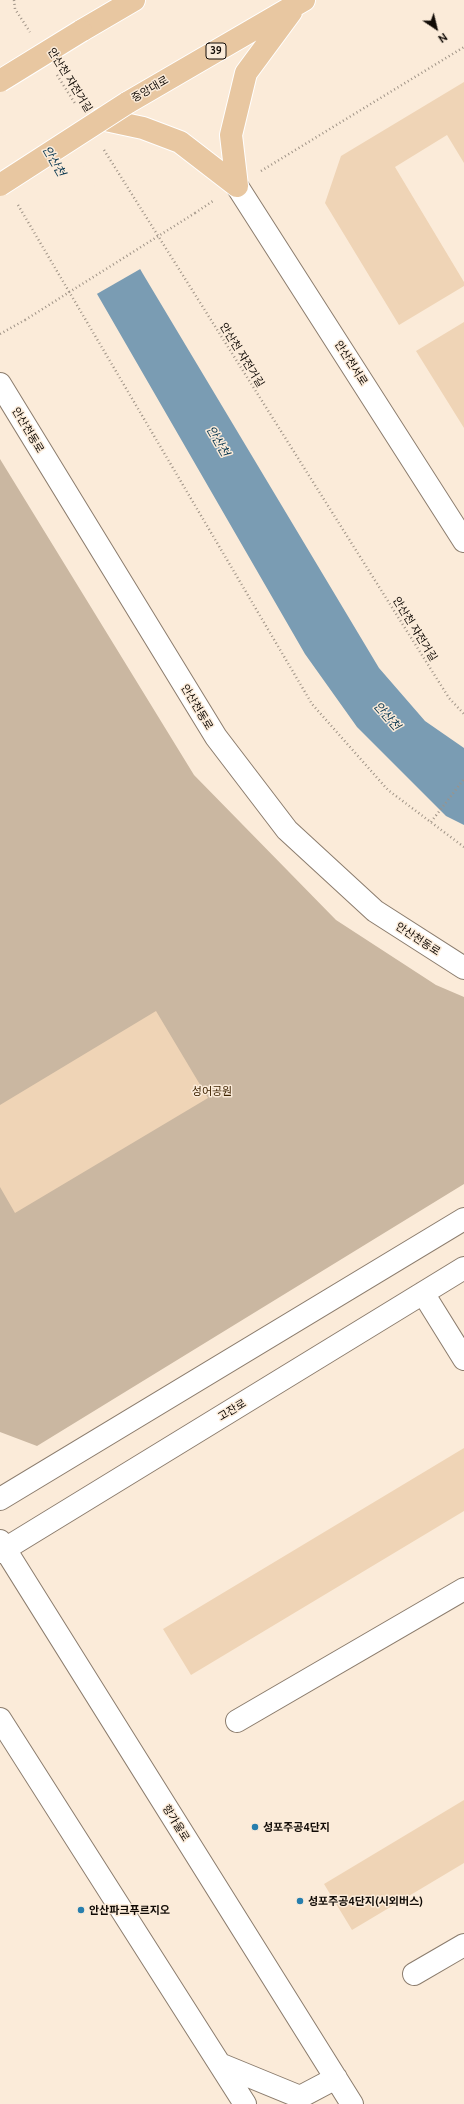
<!DOCTYPE html>
<html>
<head>
<meta charset="utf-8">
<style>
  body { margin:0 }
  #map { position:relative; width:464px; height:2104px; overflow:hidden; background:#fbebd9; font-family:Ubuntu,sans-serif }
  canvas { display:block }
  .north { position:absolute; left:416px; top:8px; width:40px; height:40px; -webkit-text-stroke:3px #fbebd9; paint-order:stroke; rotate:145deg; font-size:11px; font-weight:700; line-height:16px; text-align:center; color:#110b06 }
  .north::after { content:''; display:block; margin:auto; width:14px; height:18px; background:#110b06; clip-path:polygon(50% 0,100% 100%,50% 72%,0 100%) }
</style>
</head>
<body>
<div id="map">
<canvas width="464" height="2104"></canvas>
<div class="north">N</div>
</div>
<script>
const ctx = document.querySelector('canvas').getContext('2d');
ctx.lineJoin = 'round';
function paint(path, color) { ctx.fillStyle = color; ctx.fill(path, 'evenodd'); }
const toPath = rows => new Path2D(rows.map(r => 'M' + r).join(''));
function strokePath(path, color, width, dash) { ctx.strokeStyle = color; ctx.lineWidth = width; ctx.lineCap = dash ? 'butt' : 'round'; ctx.setLineDash(dash || []); ctx.stroke(path); }
function label(font, color, halo, rows, align = 'center') {
  ctx.font = font + ' Ubuntu,"Noto Sans KR",sans-serif'; ctx.lineWidth = 3; ctx.setLineDash([]); ctx.textBaseline = 'middle'; ctx.strokeStyle = halo; ctx.fillStyle = color; for (const [text, x, y, turn = 0] of rows) {
    ctx.save(); ctx.translate(x, y); ctx.rotate((+turn || 0) * Math.PI / 180); ctx.textAlign = isNaN(turn) ? turn : align; if (halo) ctx.strokeText(text, 0, 0); ctx.fillText(text, 0, 0); ctx.restore();
  }
}
paint(toPath([
  [0,459,194,775,336,920,436,985,464,997,464,1184,37,1446,0,1432]
]), '#cab7a1');
paint(toPath([
  [0,26,143,274,379,668,425,721,464,748,464,825,446,816,357,727,305,654,0,126]
]), '#7a9cb3');
paint(toPath([
  [0,24,142,268,95,295,0,130]
]), '#fbebd9');
paint(toPath([
  [464,82,464,163,447,135,395,167,464,282,464,286,399,325,325,203,341,156],
  [464,322,464,428,416,351],
  [156,1011,208,1098,15,1213,0,1187,0,1105],
  [464,1448,464,1511,191,1675,163,1629],
  [464,1800,464,1863,352,1930,324,1884]
]), '#efd4b6');
const minor = toPath([
  [237,186,464,541],
  [0,384,216,737,287,830,375,911,464,968],
  [423,1293,464,1359],
  [0,1499,464,1219],
  [0,1541,352,2104],
  [0,1552,464,1268],
  [0,1719,245,2104],
  [237,1721,464,1589],
  [414,1974,464,1945],
  [222,2065,300,2097,336,2078]
]);
const major = toPath([
  [81,31,134,0],
  [127,103,304,0],
  [101,119,143,128,180,142,237,186],
  [237,186,231,135,246,73,291,12]
]);
strokePath(minor, '#8b7c6d', 24);
strokePath(major, '#fff', 24);
strokePath(toPath([
  [14,0,15,9,30,32],
  [57,75,76,105],
  [104,150,449,698,464,714],
  [261,171,464,47],
  [18,205,312,704,388,790,464,847],
  [195,213,213,201],
  [0,334,25,320],
  [431,822,464,779]
]), '#9f9386', 2.5, [1, 3]);
strokePath(minor, '#fff', 22);
strokePath(major, '#e8c7a1', 22);
const majorBridge = toPath([
  [0,81,81,31],
  [0,185,127,103]
]);
strokePath(majorBridge, '#fff', 24, []);
strokePath(toPath([
  [25,320,195,213]
]), '#9f9386', 2.5, [1, 3]);
strokePath(majorBridge, '#e8c7a1', 22);
for (const [x, y, r, color] of [
  [255,1827,4,"#277ead"],
  [300,1901,4,"#277ead"],
  [81,1910,4,"#277ead"]
]) { const dot = new Path2D(); dot.arc(x, y, r, 0, 2 * Math.PI); ctx.fillStyle = color; ctx.fill(dot); strokePath(dot, '#fbebd9', 1.5); }
for (const [x, y, w] of [
  [216,51,20]
]) { const box = new Path2D(); box.roundRect(x - w / 2, y - 8, w, 16, 3); ctx.fillStyle = '#fbebd9'; ctx.fill(box); strokePath(box, '#110b06', 1); }
label('bold 10px', '#110b06', null, [
  ["39",216,51]
]);
label('11px', '#110b06', '#fbebd9', [
  ["안산천 자전거길",70,80,58],
  ["중앙대로",150,89,-30],
  ["안산천 자전거길",242,355,58],
  ["안산천서로",351,363,57],
  ["안산천동로",28,430,59],
  ["안산천 자전거길",415,629,58],
  ["안산천동로",197,707,59],
  ["안산천동로",418,939,33],
  ["고잔로",232,1410,-31],
  ["항가울로",176,1823,58]
]);
label('11px', '#3d2200', '#fbebd9', [
  ["성어공원",212,1091]
]);
label('bold 11px', '#110b06', '#fbebd9', [
  ["성포주공4단지",263,1827],
  ["성포주공4단지(시외버스)",308,1901],
  ["안산파크푸르지오",89,1910]
], 'left');
label('italic 12px', '#07364f', '#fbebd9', [
  ["안산천",54,161,60],
  ["안산천",218,441,60],
  ["안산천",387,716,48]
]);
</script>
</body>
</html>
